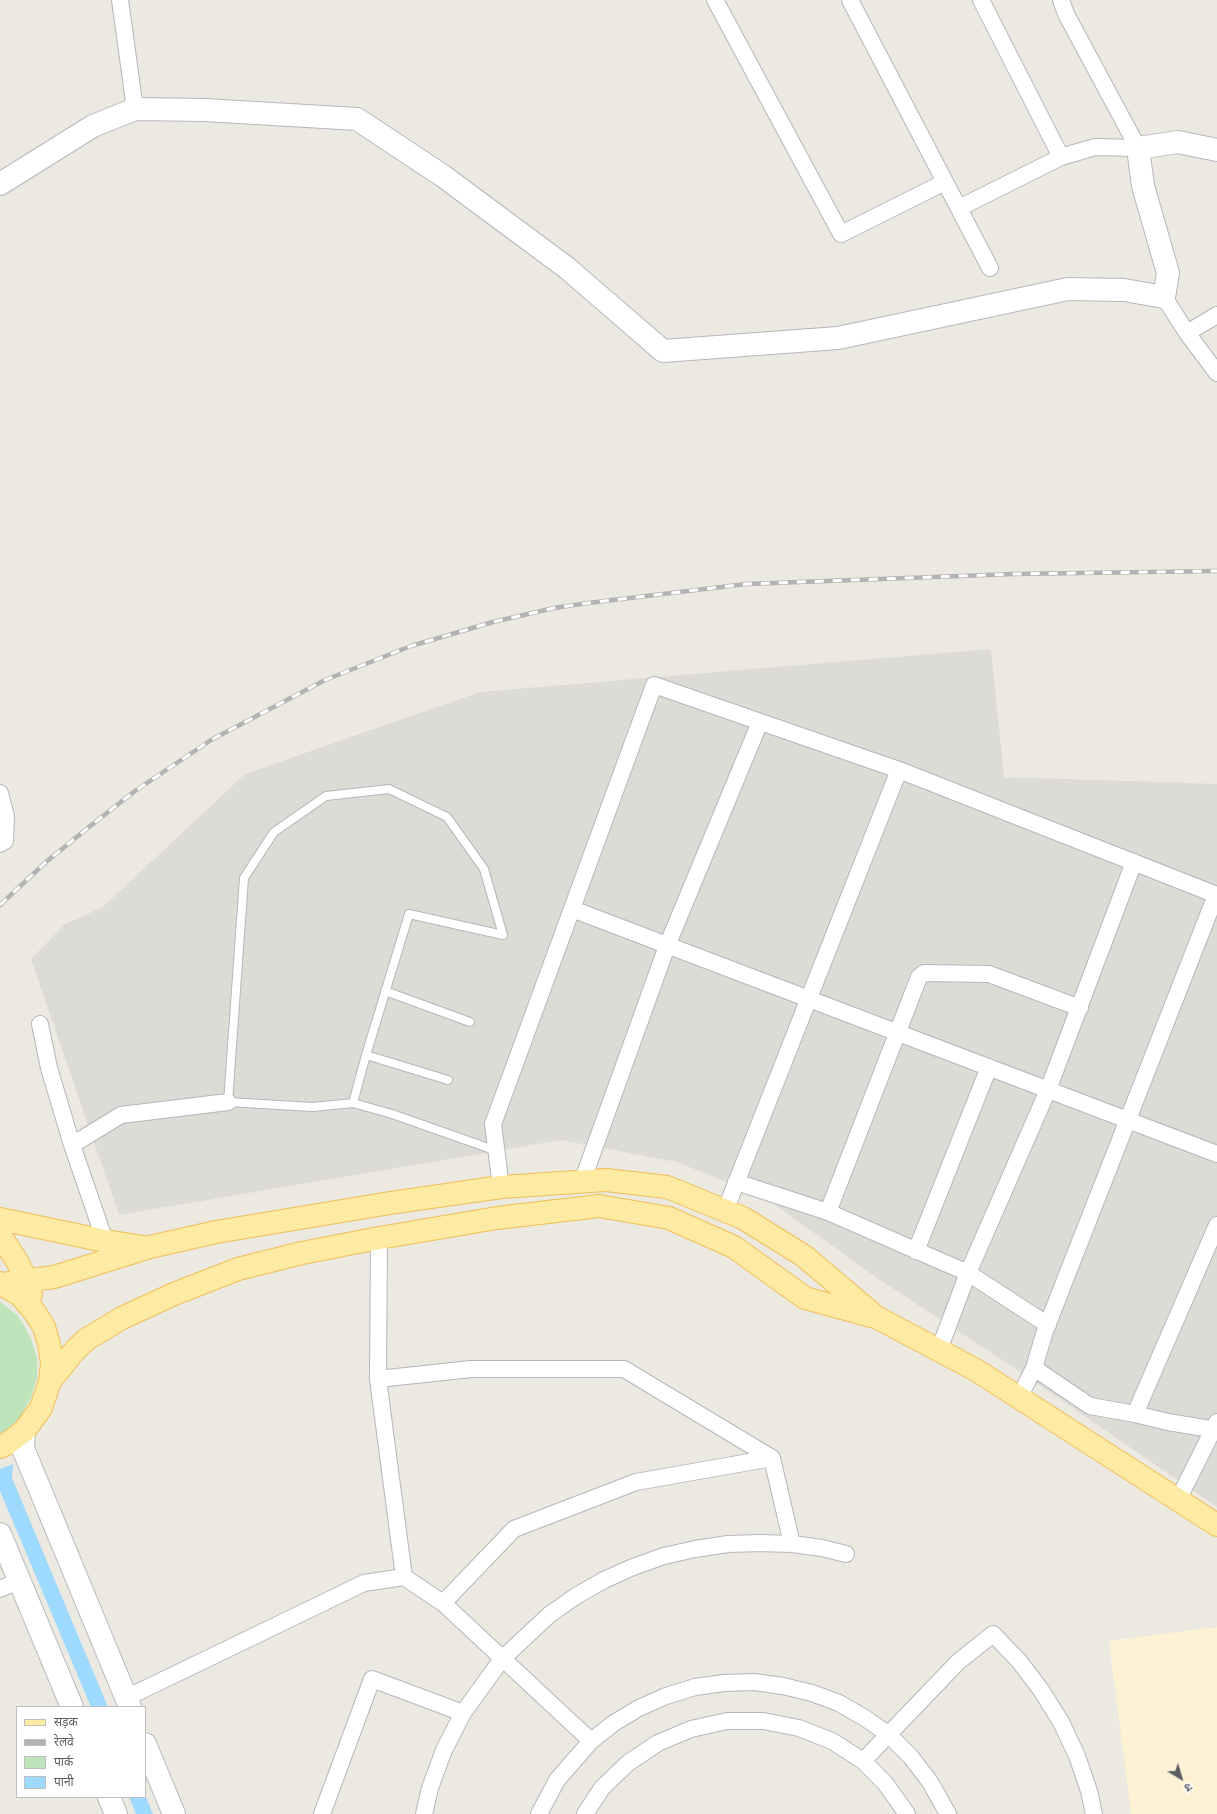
<!DOCTYPE html>
<html>
<head>
<meta charset="utf-8">
<style>
  body { margin:0 }
  #map { position:relative; width:1217px; height:1814px; overflow:hidden; background:#ece9e0; font-family:Quicksand,"Noto Sans Devanagari",sans-serif }
  canvas { display:block }
  .legend { position:absolute; left:16px; top:1706px; width:130px; height:92px; box-sizing:border-box; background:#fff; border:1px solid #bdbec0; margin:0; padding:5px 7px; list-style:none; font-size:12px; color:#595d61 }
  .legend li { display:flex; align-items:center; gap:8px; height:20px }
  .legend b { width:20px; border:1px solid #bdbec0 }
  .north { position:absolute; left:1161px; top:1758px; width:40px; height:40px; -webkit-text-stroke:3px #fff; paint-order:stroke; rotate:142deg; font-size:11px; font-weight:700; line-height:16px; text-align:center; color:#595d61 }
  .north::after { content:''; display:block; margin:auto; width:14px; height:18px; background:#595d61; clip-path:polygon(50% 0,100% 100%,50% 72%,0 100%) }
</style>
</head>
<body>
<div id="map">
<canvas width="1217" height="1814"></canvas>
<ul class="legend">
<li><b style="height:5px;background:#feeba3"></b>सड़क</li>
<li><b style="height:5px;background:#b2b3b3"></b>रेलवे</li>
<li><b style="height:11px;background:#bee4bc"></b>पार्क</li>
<li><b style="height:11px;background:#9ed9fe"></b>पानी</li>
</ul>
<div class="north">उ</div>
</div>
<script>
const ctx = document.querySelector('canvas').getContext('2d');
ctx.lineJoin = 'round';
function paint(path, color) { ctx.fillStyle = color; ctx.fill(path, 'evenodd'); }
const toPath = rows => new Path2D(rows.map(r => 'M' + r).join(''));
function strokePath(path, color, width, dash) { ctx.strokeStyle = color; ctx.lineWidth = width; ctx.lineCap = dash ? 'butt' : 'round'; ctx.setLineDash(dash || []); ctx.stroke(path); }
paint(toPath([
  [1217,1627,1217,1814,1131,1814,1109,1641]
]), '#fdf2d4');
paint(toPath([
  [991,649,1004,777,1217,784,1217,1507,1007,1363,880,1280,764,1197,677,1162,561,1140,119,1215,31,959,65,924,103,907,245,774,480,692]
]), '#dddbd5');
paint(toPath([
  [0,1302,17,1315,25,1327,32,1341,37,1358,37,1377,31,1398,20,1417,10,1427,0,1434]
]), '#bee4bc');
paint(toPath([
  [13,1464,12,1478,108,1707,91,1707,0,1491,0,1469],
  [145,1795,153,1814,136,1814,129,1797,145,1797]
]), '#9ed9fe');
const lane = toPath([
  [385,991,470,1022],
  [366,1055,448,1080],
  [353,1103,366,1055,409,914,503,935,484,869,447,817,389,789,326,796,274,832,244,878,228,1102,313,1107,353,1103,392,1114,497,1151]
]);
const street = toPath([
  [120,0,135,109],
  [715,0,841,234,945,182],
  [850,0,990,268],
  [981,0,1061,157,1095,147,1138,148,1066,14,1061,0],
  [959,208,1061,157],
  [1164,297,1187,333,1217,373],
  [1187,333,1217,315],
  [0,793,6,816,5,841,0,844],
  [572,909,1217,1154],
  [40,1024,49,1068,72,1145,105,1241],
  [72,1145,121,1115,228,1102],
  [582,1182,667,946,760,722],
  [736,1182,828,1212,968,1273,1048,1325],
  [501,1187,493,1124,654,685,899,770,1217,895],
  [725,1211,899,770],
  [828,1212,919,977,924,973,989,974,1080,1008],
  [916,1251,989,1067],
  [939,1350,968,1273,1048,1090,1134,862],
  [1034,1368,1090,1406,1135,1414,1168,1422,1217,1430],
  [378,1379,379,1238],
  [1019,1398,1034,1368,1045,1331,1216,895],
  [1135,1414,1217,1225],
  [1178,1500,1217,1422],
  [404,1577,378,1379,471,1369,624,1369,772,1458,792,1544],
  [0,1589,19,1581],
  [443,1603,514,1529,636,1482,772,1458],
  [126,1698,364,1583,404,1577,443,1603,591,1741],
  [863,1761,958,1662,993,1634,1019,1661,1041,1690,1061,1722,1077,1756,1089,1791,1094,1814],
  [322,1814,372,1679,463,1713],
  [424,1814,430,1788,444,1750,463,1713,502,1659,549,1615,576,1596,604,1580,633,1567,664,1556,695,1549,728,1544,760,1543,792,1544,822,1548,846,1554],
  [539,1814,557,1780,591,1741,614,1723,639,1708,666,1696,695,1687,724,1683,754,1682,783,1686,812,1693,839,1703,865,1718,889,1735,911,1757,930,1782,948,1814],
  [585,1814,602,1788,628,1763,658,1743,691,1729,727,1721,763,1721,799,1728,832,1741,863,1761,885,1783,907,1814]
]);
const secondary = toPath([
  [0,184,93,126,135,109,205,110,357,119,443,176,567,268,663,351,838,338,1068,289,1124,290,1164,297,1168,273,1143,186,1138,148,1178,142,1217,150],
  [24,1431,23,1449,27,1458,130,1707],
  [0,1534,72,1707],
  [145,1744,174,1814],
  [109,1797,116,1814]
]);
const primary = toPath([
  [0,1219,105,1241,144,1247],
  [0,1235,17,1261,27,1281,31,1294],
  [0,1283,20,1295,34,1311,44,1327,49,1344,52,1363,50,1381,41,1408,24,1431,8,1443,0,1447],
  [2,1284,54,1277,150,1247,216,1232,390,1203,501,1187,606,1180,667,1187,743,1218,804,1256,876,1317,976,1370,1217,1525],
  [50,1381,76,1349,87,1339,122,1318,174,1294,238,1269,302,1253,379,1238,497,1218,599,1206,669,1218,734,1247,805,1298,871,1316]
]);
strokePath(lane, '#b3b7bb', 10);
strokePath(street, '#b3b7bb', 18);
strokePath(secondary, '#b4b8bd', 24);
strokePath(primary, '#f0bd56', 24);
strokePath(lane, '#fff', 8);
strokePath(street, '#fff', 16);
strokePath(secondary, '#fff', 22);
strokePath(primary, '#feeba3', 22);
const rail = toPath([
  [0,905,46,862,89,827,135,791,211,740,325,680,411,646,493,622,554,608,588,603,746,584,1014,574,1217,571]
]);
strokePath(rail, '#b2b3b3', 4.5);
strokePath(rail, '#fff', 3, [9]);
</script>
</body>
</html>
